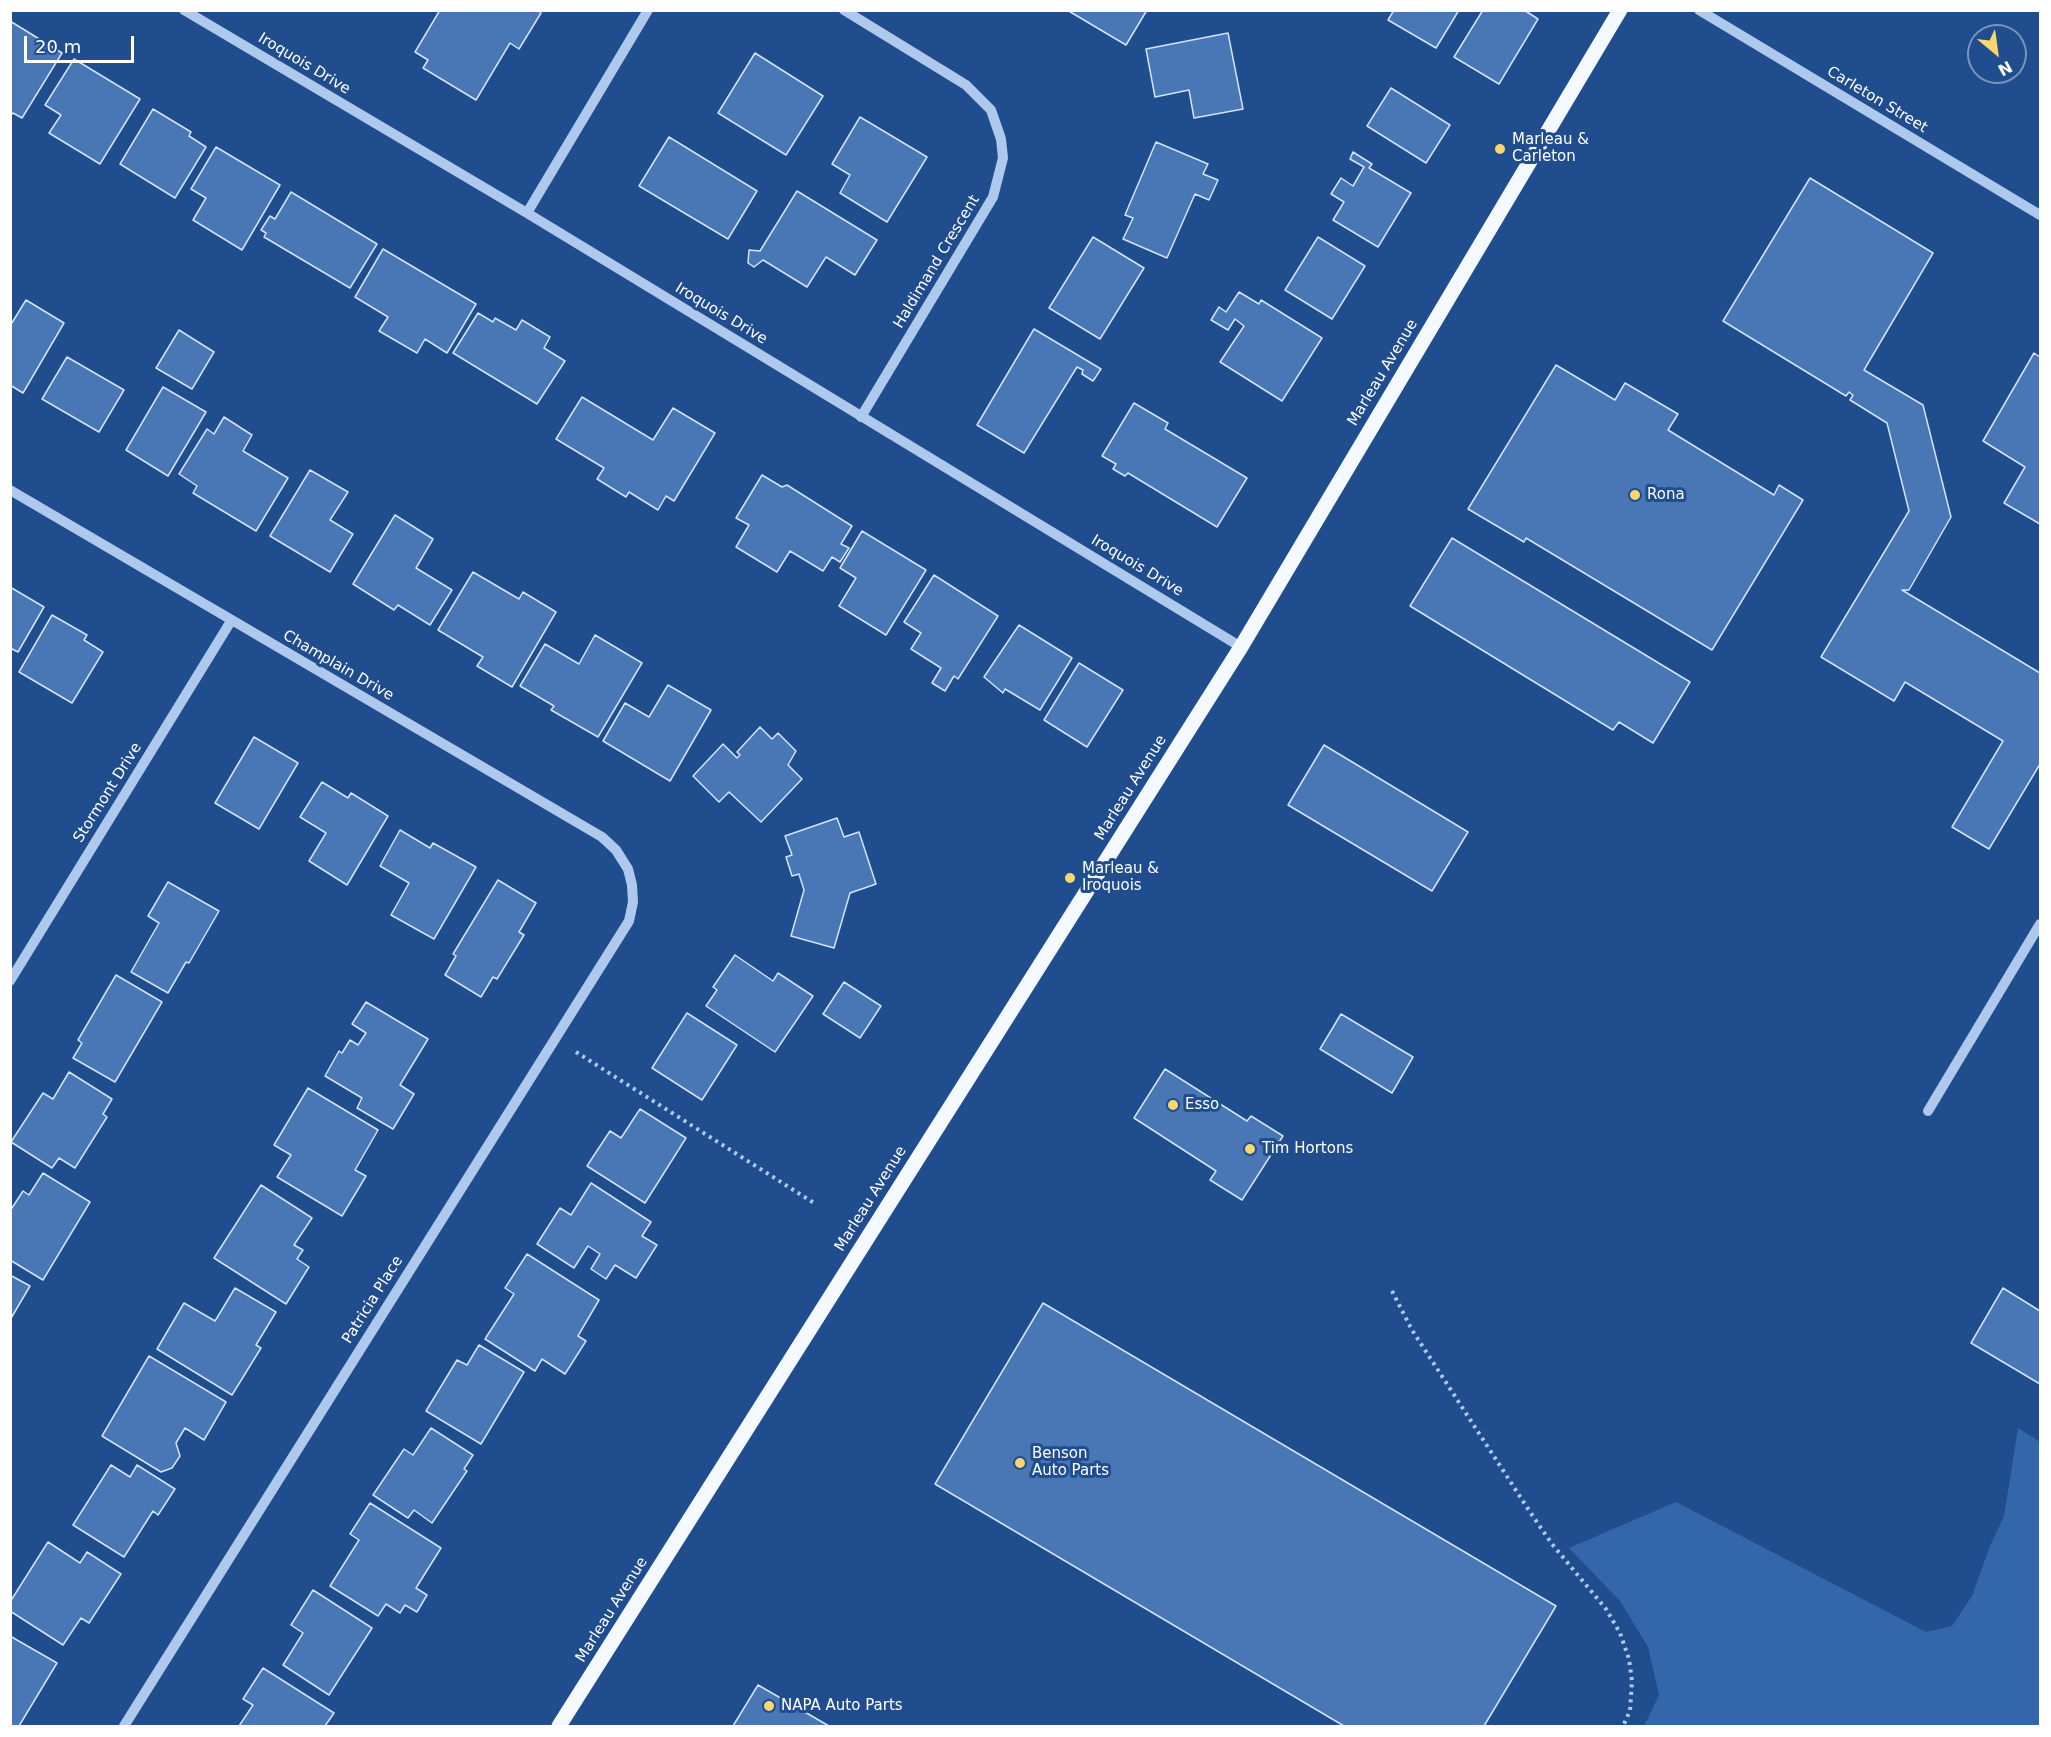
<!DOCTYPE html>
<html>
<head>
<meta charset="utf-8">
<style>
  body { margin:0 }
  #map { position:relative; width:2051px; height:1737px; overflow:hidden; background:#204d8e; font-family:"DejaVu Sans",sans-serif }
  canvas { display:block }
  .frame { position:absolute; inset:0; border:12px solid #fff; pointer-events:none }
  .north { position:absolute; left:1967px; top:24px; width:60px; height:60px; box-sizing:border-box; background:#204d8e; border:2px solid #7994bb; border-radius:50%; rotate:151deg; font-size:16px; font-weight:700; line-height:24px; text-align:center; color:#fff }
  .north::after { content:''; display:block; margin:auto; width:21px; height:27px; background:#f9d670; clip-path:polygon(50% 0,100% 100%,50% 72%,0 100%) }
  .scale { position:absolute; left:24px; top:36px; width:110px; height:27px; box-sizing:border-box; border:3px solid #fff; border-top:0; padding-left:8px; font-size:18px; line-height:21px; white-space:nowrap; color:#fff; -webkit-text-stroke:4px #204d8e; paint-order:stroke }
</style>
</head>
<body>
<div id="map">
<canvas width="2051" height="1737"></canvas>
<div class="frame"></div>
<div class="north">N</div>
<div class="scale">20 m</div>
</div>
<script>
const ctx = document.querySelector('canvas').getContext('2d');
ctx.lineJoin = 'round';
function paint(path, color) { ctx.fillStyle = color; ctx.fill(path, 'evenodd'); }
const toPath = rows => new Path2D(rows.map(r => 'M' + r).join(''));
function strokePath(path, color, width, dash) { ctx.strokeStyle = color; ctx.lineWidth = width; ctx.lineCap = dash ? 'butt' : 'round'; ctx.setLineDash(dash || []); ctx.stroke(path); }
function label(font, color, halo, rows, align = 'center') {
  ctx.font = font + ' "DejaVu Sans",sans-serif'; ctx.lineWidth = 6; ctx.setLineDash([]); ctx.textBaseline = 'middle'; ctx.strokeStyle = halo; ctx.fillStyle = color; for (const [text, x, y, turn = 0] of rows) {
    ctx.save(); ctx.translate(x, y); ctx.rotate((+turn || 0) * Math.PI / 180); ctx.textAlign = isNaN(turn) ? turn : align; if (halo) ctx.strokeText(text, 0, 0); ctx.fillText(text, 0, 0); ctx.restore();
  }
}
paint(toPath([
  [2018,1428,2040,1442,2040,1726,1644,1726,1659,1695,1648,1647,1620,1601,1569,1548,1676,1502,1926,1632,1952,1626,1972,1596,1990,1546,2004,1516]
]), '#3466ab');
const building = toPath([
  [440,10,538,10,541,13,519,49,510,43,476,100,423,68,428,60,415,52,440,10],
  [1067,10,1147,10,1126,45,1067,10],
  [1394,10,1459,10,1436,48,1388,20,1394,10],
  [1483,10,1524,10,1538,19,1499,84,1454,57,1483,10],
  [10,21,62,53,22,118,13,113,10,116,10,21],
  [1228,33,1243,109,1194,118,1189,90,1155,97,1146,49,1228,33],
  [755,53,823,96,786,155,718,113,755,53],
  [74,59,140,99,100,164,49,133,61,115,45,105,74,59],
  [1391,88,1450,125,1426,163,1367,126,1391,88],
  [153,109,191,132,189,136,206,147,175,198,120,164,153,109],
  [860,117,927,157,887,222,840,193,850,175,832,164,860,117],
  [669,137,757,191,728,239,639,186,669,137],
  [1156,142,1208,164,1203,174,1218,180,1209,200,1195,194,1167,258,1123,239,1133,218,1125,215,1156,142],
  [216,147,280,185,242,250,193,220,206,198,191,189,216,147],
  [1353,152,1372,164,1369,168,1411,193,1378,247,1333,220,1344,202,1331,194,1341,178,1353,186,1364,167,1350,159,1353,152],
  [1810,178,1933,253,1864,370,1923,405,1951,517,1909,590,1902,590,2040,673,2040,764,1989,849,1952,827,2003,741,1905,682,1894,701,1821,657,1909,511,1887,423,1850,400,1853,395,1849,392,1846,396,1723,321,1810,178],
  [797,191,877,240,855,275,826,257,807,287,763,260,754,267,748,263,749,250,760,251,797,191],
  [291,192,377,244,350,288,264,237,266,233,261,230,270,216,275,219,291,192],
  [1093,237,1144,268,1100,339,1049,308,1093,237],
  [1318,237,1365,266,1332,319,1285,290,1318,237],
  [383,249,476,304,447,353,425,339,417,353,379,331,388,317,355,297,383,249],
  [1239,292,1259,304,1261,300,1322,338,1282,401,1220,362,1244,326,1235,319,1228,330,1211,320,1219,307,1226,312,1239,292],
  [26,300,64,323,23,393,10,385,10,326,26,300],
  [478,313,493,322,495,318,516,330,522,320,550,337,544,348,565,361,537,404,453,353,478,313],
  [1034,329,1101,369,1093,381,1082,374,1083,370,1077,367,1024,453,977,425,1034,329],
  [179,330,214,352,192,389,156,368,179,330],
  [2034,353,2040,357,2040,524,2004,503,2025,467,1983,441,2034,353],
  [67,357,124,390,99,432,42,399,67,357],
  [1556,365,1615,400,1625,383,1678,414,1668,430,1774,495,1779,485,1803,500,1712,650,1526,538,1524,542,1468,509,1556,365],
  [163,387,206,412,168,476,126,450,163,387],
  [582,397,653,440,673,408,715,433,674,501,666,496,658,510,629,492,626,497,597,479,604,468,556,439,582,397],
  [1134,403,1168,423,1165,429,1247,478,1217,527,1128,473,1125,476,1113,469,1116,464,1102,456,1134,403],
  [224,417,252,435,243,451,288,478,256,531,193,493,197,486,179,474,207,429,214,434,224,417],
  [310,470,348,492,330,520,353,534,330,572,270,536,310,470],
  [762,475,782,487,787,485,852,526,841,544,849,548,840,562,832,557,823,571,790,551,777,572,736,547,749,525,736,518,762,475],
  [395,515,433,539,416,568,452,590,430,625,398,605,394,610,353,584,395,515],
  [862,531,926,570,886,635,839,606,856,578,840,568,862,531],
  [1452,538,1690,682,1653,743,1619,722,1613,730,1410,606,1452,538],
  [473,572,519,599,523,592,556,612,512,687,477,666,483,657,438,630,473,572],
  [934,575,998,616,958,679,954,676,945,691,932,683,941,668,911,649,921,633,904,622,934,575],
  [10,587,44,607,18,652,10,648,10,587],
  [52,615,87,635,84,640,103,652,72,703,19,672,52,615],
  [1019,625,1072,658,1040,710,1005,689,1003,693,984,677,1019,625],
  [595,635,642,663,598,737,551,710,554,706,520,686,545,644,579,664,595,635],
  [1079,663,1123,690,1087,747,1044,720,1079,663],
  [668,685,711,710,670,781,603,741,625,703,649,717,668,685],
  [760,727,772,739,778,733,796,751,788,765,802,779,761,822,729,792,719,802,693,776,723,744,737,758,740,755,737,752,760,727],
  [254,737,298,763,259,829,215,803,254,737],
  [1324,745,1468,832,1432,891,1288,805,1324,745],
  [322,782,348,798,351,793,388,816,347,885,309,861,326,833,300,817,322,782],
  [837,818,844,837,859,832,876,884,850,893,834,948,791,936,804,890,799,874,792,876,786,857,792,855,785,836,837,818],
  [400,830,430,848,433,843,476,867,434,939,391,915,409,883,380,866,400,830],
  [498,880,536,903,519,932,524,935,497,979,493,977,481,997,445,975,456,956,453,954,498,880],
  [168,882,219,911,189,963,186,962,168,993,131,972,159,923,148,916,168,882],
  [735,955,773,981,778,973,813,996,775,1052,706,1006,717,990,713,987,735,955],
  [116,975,162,1002,115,1082,73,1058,82,1043,78,1040,116,975],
  [844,982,881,1006,860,1038,823,1014,844,982],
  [366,1002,428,1039,400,1085,414,1094,393,1129,357,1108,362,1098,325,1076,339,1051,342,1053,350,1040,358,1045,366,1033,352,1024,366,1002],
  [687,1013,737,1045,702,1100,652,1068,687,1013],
  [1341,1014,1413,1057,1392,1093,1320,1049,1341,1014],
  [1165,1069,1247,1121,1251,1116,1283,1136,1242,1200,1210,1180,1216,1171,1134,1118,1165,1069],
  [69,1072,112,1099,103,1114,107,1117,75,1168,59,1158,52,1168,11,1142,43,1093,53,1099,69,1072],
  [308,1088,378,1130,355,1170,366,1176,342,1216,277,1177,291,1155,274,1145,308,1088],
  [640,1109,686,1138,645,1203,587,1166,610,1131,621,1138,640,1109],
  [43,1173,90,1202,43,1280,10,1260,10,1207,12,1208,23,1191,29,1195,43,1173],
  [591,1183,651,1222,642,1236,657,1245,636,1278,615,1265,606,1279,591,1269,600,1254,588,1246,574,1268,537,1244,560,1208,571,1215,591,1183],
  [261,1185,312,1218,294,1245,303,1250,297,1259,309,1267,286,1304,214,1258,261,1185],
  [527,1254,599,1300,578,1336,586,1341,565,1374,542,1359,535,1371,485,1339,514,1294,505,1288,527,1254],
  [10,1275,30,1286,10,1320,10,1275],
  [235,1288,276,1312,256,1345,261,1348,232,1395,157,1349,184,1303,215,1321,235,1288],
  [2003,1288,2040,1311,2040,1384,1971,1343,2003,1288],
  [1043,1303,1556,1606,1484,1726,1344,1726,935,1484,1043,1303],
  [479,1345,524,1372,481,1444,426,1411,457,1360,467,1365,479,1345],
  [149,1356,226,1402,204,1440,185,1428,176,1443,180,1456,172,1468,161,1472,102,1436,149,1356],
  [431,1428,473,1455,464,1469,467,1471,432,1523,414,1510,408,1518,373,1495,404,1449,413,1455,431,1428],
  [111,1465,130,1477,137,1465,175,1489,158,1515,153,1511,124,1557,73,1525,111,1465],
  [370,1503,441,1548,416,1588,427,1595,417,1612,405,1605,400,1613,386,1604,378,1616,330,1586,359,1540,350,1534,370,1503],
  [48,1542,80,1563,87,1552,121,1574,89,1623,81,1618,63,1645,10,1611,10,1602,48,1542],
  [313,1590,372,1628,329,1695,283,1665,303,1633,291,1625,313,1590],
  [10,1636,57,1663,19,1726,10,1726,10,1636],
  [263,1668,334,1713,325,1726,239,1726,253,1705,243,1699,263,1668],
  [758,1685,829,1726,733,1726,758,1685]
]);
paint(building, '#4976b5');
strokePath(building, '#d4e4f9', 1.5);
strokePath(toPath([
  [576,1052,814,1203],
  [1392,1291,1412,1330,1530,1512,1552,1544,1606,1609,1620,1633,1629,1659,1632,1681,1630,1711,1623,1726]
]), '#afc9ec', 4, [3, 4.5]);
strokePath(toPath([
  [184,10,527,213,1241,647],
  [844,10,966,85,991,110,1001,139,1003,158,993,197,861,417],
  [1699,10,2040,215],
  [527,213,648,10],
  [10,490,602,837,616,850,628,869,632,885,633,902,629,921,124,1726],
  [10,981,231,621],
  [1928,1111,2040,924]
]), '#afc9ec', 10);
strokePath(toPath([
  [559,1726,1241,647,1620,10]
]), '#f4f8ff', 15);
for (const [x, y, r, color] of [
  [1500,149,6,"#f9d670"],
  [1635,495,6,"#f9d670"],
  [1070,878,6,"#f9d670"],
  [1173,1105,6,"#f9d670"],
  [1250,1149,6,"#f9d670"],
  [1020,1463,6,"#f9d670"],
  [769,1706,6,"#f9d670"]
]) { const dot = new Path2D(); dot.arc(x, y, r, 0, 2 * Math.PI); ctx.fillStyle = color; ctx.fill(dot); strokePath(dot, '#204d8e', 2); }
label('15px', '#fff', '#204d8e', [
  ["Iroquois Drive",304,64,31],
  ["Carleton Street",1877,100,31],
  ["Haldimand Crescent",937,262,-59],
  ["Iroquois Drive",721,314,31],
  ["Marleau Avenue",1383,373,-59],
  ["Iroquois Drive",1137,566,31],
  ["Champlain Drive",338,666,30],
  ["Marleau Avenue",1131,788,-58],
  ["Stormont Drive",108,793,-58],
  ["Marleau Avenue",871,1199,-58],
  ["Patricia Place",373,1300,-58],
  ["Marleau Avenue",612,1610,-58]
]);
label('15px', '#fff', '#204d8e', [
  ["Marleau &",1512,140],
  ["Carleton",1512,157],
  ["Rona",1647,495],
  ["Marleau &",1082,869],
  ["Iroquois",1082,886],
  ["Esso",1185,1105],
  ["Tim Hortons",1262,1149],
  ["Benson",1032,1454],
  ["Auto Parts",1032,1471],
  ["NAPA Auto Parts",781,1706]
], 'left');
</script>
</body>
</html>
